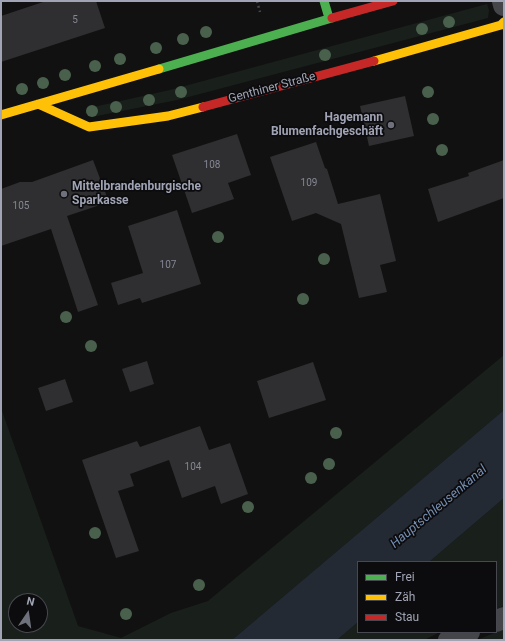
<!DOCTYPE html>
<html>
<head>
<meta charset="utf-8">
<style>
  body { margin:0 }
  #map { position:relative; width:505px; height:641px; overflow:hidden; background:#111; font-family:Roboto,sans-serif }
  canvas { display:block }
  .frame { position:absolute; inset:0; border:2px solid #a0a4b4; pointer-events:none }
  .legend { position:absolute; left:357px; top:561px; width:140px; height:72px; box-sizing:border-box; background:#0c0b0d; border:1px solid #474850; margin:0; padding:5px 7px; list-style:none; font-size:12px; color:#a0a4b4 }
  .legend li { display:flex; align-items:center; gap:8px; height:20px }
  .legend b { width:20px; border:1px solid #474850 }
  .north { position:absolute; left:8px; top:593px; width:40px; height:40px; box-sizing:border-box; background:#0c0b0d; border:1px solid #474850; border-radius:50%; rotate:13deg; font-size:11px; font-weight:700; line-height:16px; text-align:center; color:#a0a4b4 }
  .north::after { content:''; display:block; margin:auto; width:14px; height:18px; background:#6e717b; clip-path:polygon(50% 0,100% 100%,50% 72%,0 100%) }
</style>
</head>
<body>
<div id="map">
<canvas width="505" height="641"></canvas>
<div class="frame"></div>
<ul class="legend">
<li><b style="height:5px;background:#4caf50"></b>Frei</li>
<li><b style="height:5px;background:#ffc107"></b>Zäh</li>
<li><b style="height:5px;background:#c62828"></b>Stau</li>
</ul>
<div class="north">N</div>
</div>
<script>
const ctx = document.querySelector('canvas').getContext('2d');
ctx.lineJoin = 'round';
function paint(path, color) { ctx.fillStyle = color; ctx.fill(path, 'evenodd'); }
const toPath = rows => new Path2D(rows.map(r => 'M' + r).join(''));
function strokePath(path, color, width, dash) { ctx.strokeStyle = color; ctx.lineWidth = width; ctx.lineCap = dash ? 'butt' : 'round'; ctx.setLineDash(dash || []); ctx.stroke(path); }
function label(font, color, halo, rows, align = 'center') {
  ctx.font = font + ' Roboto,sans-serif'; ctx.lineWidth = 3.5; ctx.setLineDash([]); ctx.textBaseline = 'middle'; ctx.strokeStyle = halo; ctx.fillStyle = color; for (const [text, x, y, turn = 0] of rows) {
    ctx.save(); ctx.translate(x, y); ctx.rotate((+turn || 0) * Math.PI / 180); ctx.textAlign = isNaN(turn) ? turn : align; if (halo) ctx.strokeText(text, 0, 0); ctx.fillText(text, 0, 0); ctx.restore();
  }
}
paint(toPath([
  [487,4,489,10,488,18,177,100,92,117,85,113,89,108,170,90],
  [504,355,504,410,232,640,1,640,1,408,78,626,121,638,171,613,208,601],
  [16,601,40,601,40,625,16,625],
  [504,498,504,606,496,609,496,562,429,562],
  [358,622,358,632,440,632,424,640,337,640],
  [504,629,504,640,477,640]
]), '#19201b');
paint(toPath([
  [504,410,504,498,429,562,358,562,358,622,337,640,232,640]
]), '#242a33');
paint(toPath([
  [46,1,96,1,105,28,1,62,1,16],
  [405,96,414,136,369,146,360,106],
  [237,134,251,175,228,183,234,199,192,213,172,155],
  [316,142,325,168,327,169,338,204,380,194,396,261,380,265,387,292,359,298,341,224,316,213,292,221,270,157],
  [93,160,109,202,67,216,98,305,78,312,51,229,1,246,1,189,20,182,32,182],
  [504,160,504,198,438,222,428,189,469,176,468,173],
  [177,210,201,284,142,303,140,298,118,305,111,283,143,273,128,226],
  [147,361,154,384,130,392,122,369],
  [313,362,326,400,269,418,257,381],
  [65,379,73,402,46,411,38,388],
  [200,426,209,450,230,443,248,494,221,504,215,486,182,498,169,460,130,474,134,486,118,491,139,551,116,558,82,460,137,441,140,447]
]), '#2f2f31');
strokePath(toPath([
  [257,1,260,12]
]), '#46474c', 2.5, [2, 3]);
strokePath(toPath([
  [503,1,504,5],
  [496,621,504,618],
  [449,640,469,632]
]), '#45464a', 22);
strokePath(toPath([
  [324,1,329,18],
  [159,69,332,18]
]), '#4caf50', 9);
strokePath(toPath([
  [374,61,501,25,504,22],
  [38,104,89,127,168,116,203,107],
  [1,115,159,69]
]), '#ffc107', 9);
strokePath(toPath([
  [332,18,393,1],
  [203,107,374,61]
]), '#c62828', 9);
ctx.fillStyle = '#49604c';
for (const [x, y] of [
  [449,22],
  [422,29],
  [206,32],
  [183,39],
  [156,48],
  [325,55],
  [120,59],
  [95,66],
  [65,75],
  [43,83],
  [22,89],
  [181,92],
  [428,92],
  [149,100],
  [116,107],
  [92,111],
  [433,119],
  [442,150],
  [218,237],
  [324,259],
  [303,299],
  [66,317],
  [91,346],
  [336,433],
  [329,464],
  [311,478],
  [248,507],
  [95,533],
  [199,585],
  [126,614]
]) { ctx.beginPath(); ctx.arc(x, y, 6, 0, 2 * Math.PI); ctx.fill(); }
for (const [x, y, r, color] of [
  [391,125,4,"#6e717b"],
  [64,194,4,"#6e717b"]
]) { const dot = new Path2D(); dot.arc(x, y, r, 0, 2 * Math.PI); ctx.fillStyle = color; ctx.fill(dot); strokePath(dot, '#0c0b0d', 1.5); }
label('10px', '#848793', null, [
  ["5",75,20],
  ["108",212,165],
  ["109",309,183],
  ["105",21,206],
  ["107",168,265],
  ["104",193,467]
]);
label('12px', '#a0a4b4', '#0c0b0d', [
  ["Genthiner Straße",272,88,-15]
]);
label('bold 12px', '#a0a4b4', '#0c0b0d', [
  ["Hagemann",383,118],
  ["Blumenfachgeschäft",383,132],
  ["Mittelbrandenburgische",72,187,"left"],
  ["Sparkasse",72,201,"left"]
], 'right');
label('italic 13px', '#748eb3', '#0c0b0d', [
  ["Hauptschleusenkanal",439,507,-40]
]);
</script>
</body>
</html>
